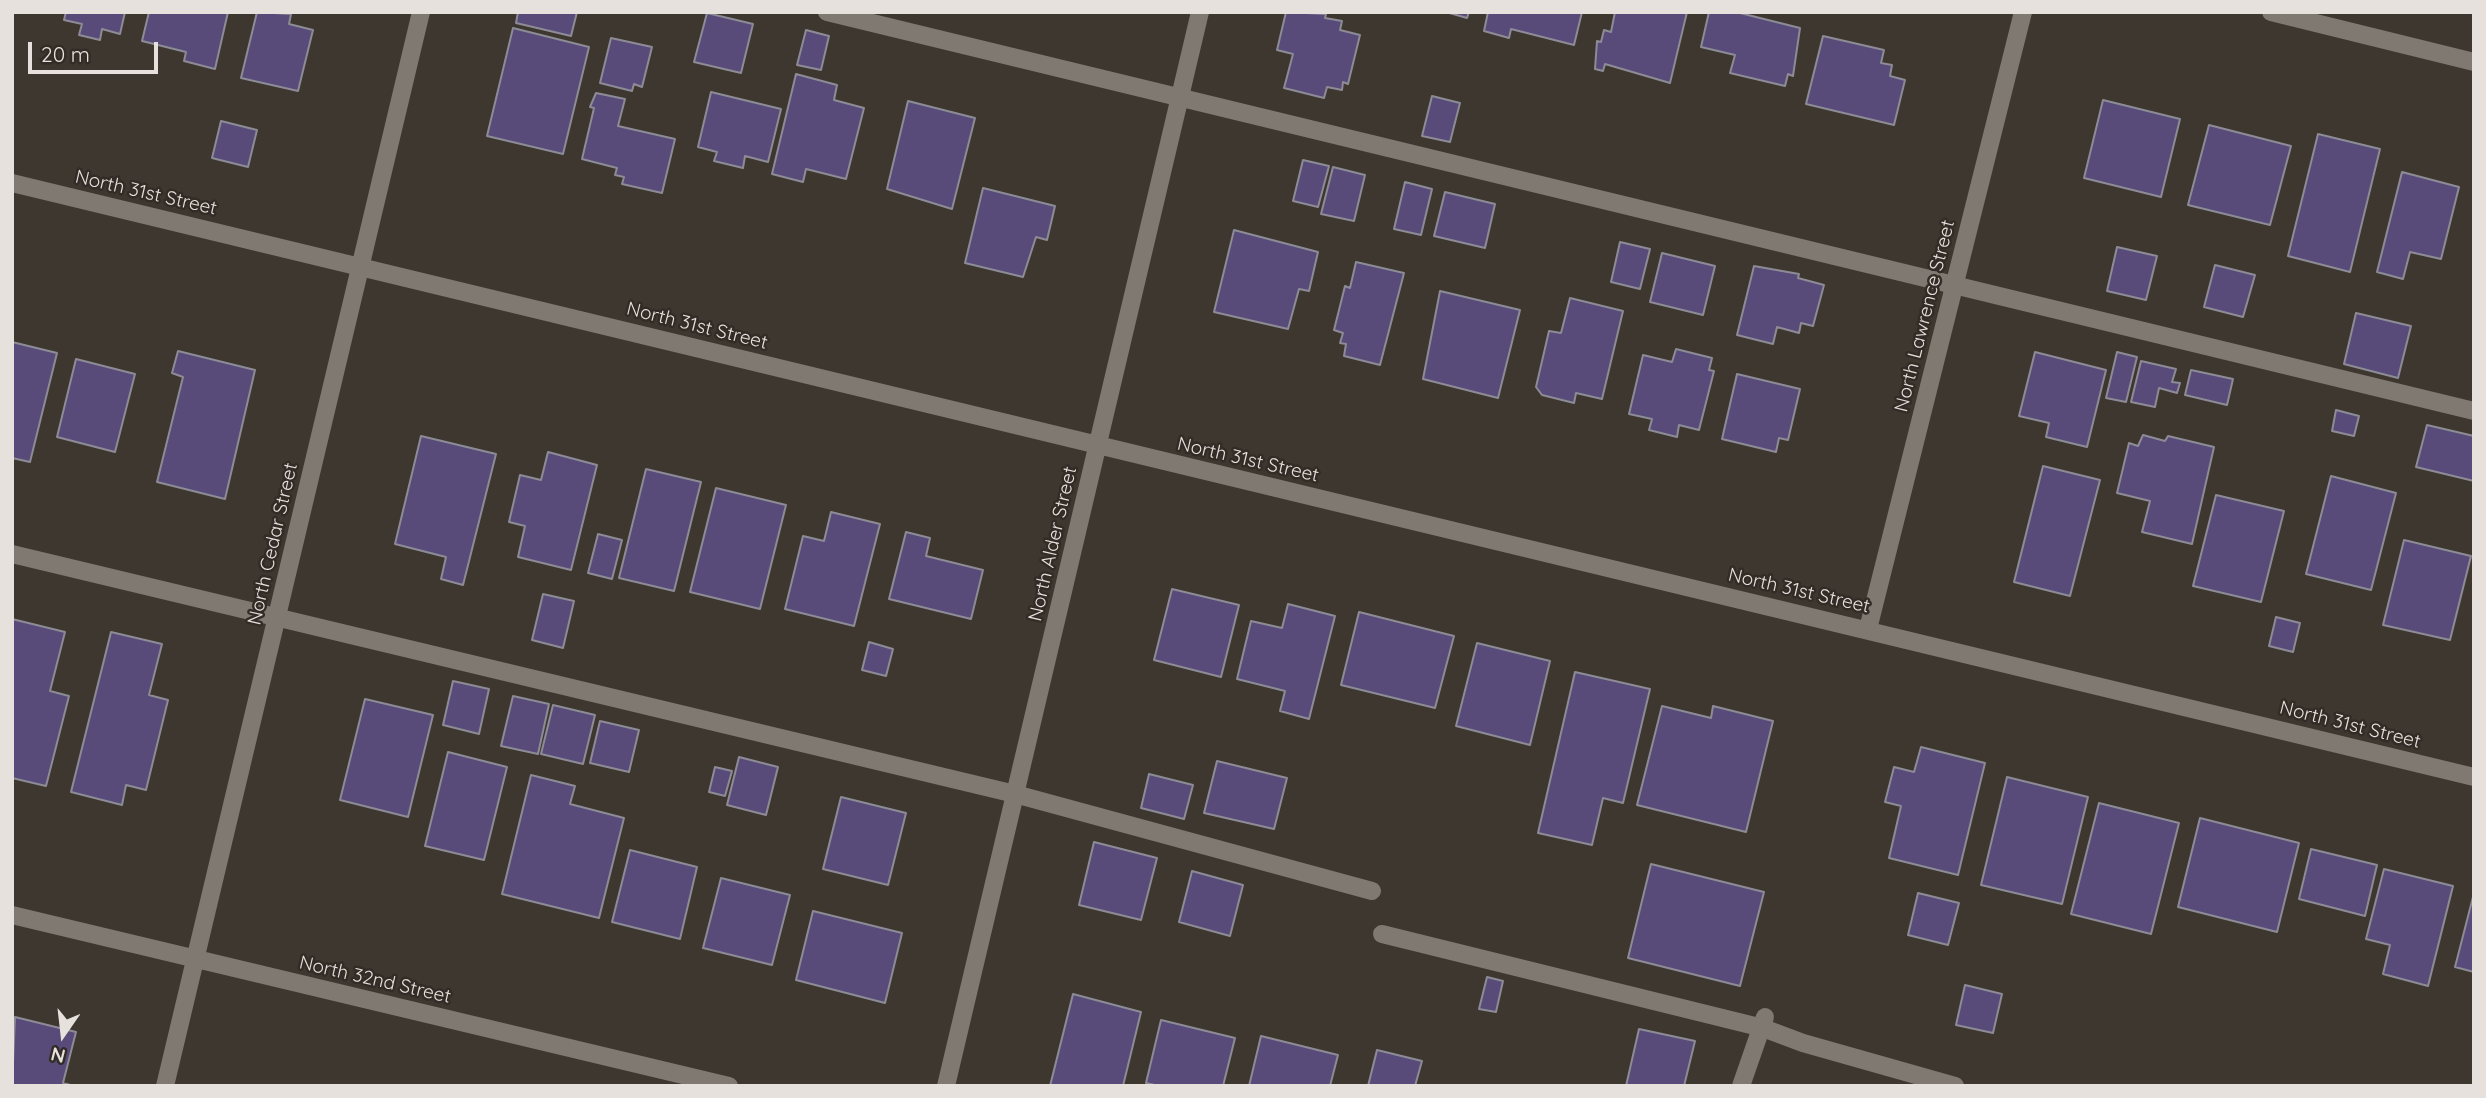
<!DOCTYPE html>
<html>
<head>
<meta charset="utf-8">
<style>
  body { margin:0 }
  #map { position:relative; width:2486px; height:1098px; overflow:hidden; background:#3d372f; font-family:Quicksand,sans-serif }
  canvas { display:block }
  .frame { position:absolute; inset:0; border:14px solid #e6e1dd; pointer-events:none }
  .north { position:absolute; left:28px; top:1000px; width:70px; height:70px; -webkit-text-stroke:5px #332c26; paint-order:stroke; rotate:194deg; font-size:19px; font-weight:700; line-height:28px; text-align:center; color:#e6e1dd }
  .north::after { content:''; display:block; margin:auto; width:24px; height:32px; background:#e6e1dd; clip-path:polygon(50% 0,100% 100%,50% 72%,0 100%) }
  .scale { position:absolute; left:28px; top:42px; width:130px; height:32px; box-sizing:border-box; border:4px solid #e6e1dd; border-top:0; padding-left:9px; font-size:21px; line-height:24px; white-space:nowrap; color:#e6e1dd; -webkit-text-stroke:5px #332c26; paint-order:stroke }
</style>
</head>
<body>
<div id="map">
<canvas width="2486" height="1098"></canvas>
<div class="frame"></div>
<div class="north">N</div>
<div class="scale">20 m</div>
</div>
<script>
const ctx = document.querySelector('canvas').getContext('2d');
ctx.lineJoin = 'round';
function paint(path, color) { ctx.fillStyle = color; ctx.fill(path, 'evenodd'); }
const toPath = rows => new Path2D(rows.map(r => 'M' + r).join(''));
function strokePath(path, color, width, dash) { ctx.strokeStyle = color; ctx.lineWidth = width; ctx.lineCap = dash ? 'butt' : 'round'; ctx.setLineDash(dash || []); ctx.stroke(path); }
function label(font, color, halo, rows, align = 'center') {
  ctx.font = font + ' Quicksand,sans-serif'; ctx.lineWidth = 5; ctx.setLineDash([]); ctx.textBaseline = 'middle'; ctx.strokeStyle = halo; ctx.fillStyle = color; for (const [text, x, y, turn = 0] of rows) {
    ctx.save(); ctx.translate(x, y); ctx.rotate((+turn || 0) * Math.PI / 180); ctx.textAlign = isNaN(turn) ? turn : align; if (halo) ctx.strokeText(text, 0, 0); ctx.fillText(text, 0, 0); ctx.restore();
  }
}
const building = toPath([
  [66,12,125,12,120,34,102,29,100,40,79,35,82,24,64,20,66,12],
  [149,12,228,12,215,69,184,61,186,52,142,41,149,12],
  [257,12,291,14,289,24,313,30,298,91,241,78,257,12],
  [518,12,577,12,571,36,516,23,518,12],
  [1286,12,1326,14,1325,18,1342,21,1340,30,1360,35,1348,84,1343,82,1342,90,1327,87,1324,98,1284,88,1293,54,1277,50,1286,12],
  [1446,12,1469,12,1467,18,1446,12],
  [1488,12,1582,12,1574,45,1511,29,1509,38,1484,31,1488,12],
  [1615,12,1687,12,1670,83,1605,64,1603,71,1595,69,1597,41,1601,42,1604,30,1611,32,1615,12],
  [1709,12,1736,12,1800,28,1793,76,1788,74,1785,86,1730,73,1735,55,1701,47,1709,12],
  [707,13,753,24,741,73,694,62,707,13],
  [513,28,589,47,563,154,487,136,513,28],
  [806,30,829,36,821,70,797,65,806,30],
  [1823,36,1884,50,1881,63,1892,65,1890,76,1905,80,1894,125,1806,104,1823,36],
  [611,38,652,47,642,87,634,84,632,91,600,83,611,38],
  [796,74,837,85,834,100,864,108,846,179,806,169,803,182,772,174,796,74],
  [711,92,781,109,768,162,745,156,743,168,714,161,717,152,698,147,711,92],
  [596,93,625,99,618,126,675,139,662,193,622,184,624,177,615,175,617,168,582,159,594,108,590,107,596,93],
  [1432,96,1460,103,1450,142,1422,136,1432,96],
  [2103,100,2180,119,2161,197,2084,178,2103,100],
  [908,101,975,118,952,209,887,189,908,101],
  [221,121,257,130,248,167,212,158,221,121],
  [2209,125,2291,146,2270,225,2188,205,2209,125],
  [2318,134,2380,149,2350,272,2288,256,2318,134],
  [1303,160,1329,166,1318,207,1293,201,1303,160],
  [1333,167,1365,175,1354,221,1321,214,1333,167],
  [2402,172,2459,187,2441,259,2410,252,2403,279,2377,272,2402,172],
  [1405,182,1432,189,1421,235,1394,229,1405,182],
  [983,188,1055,206,1047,240,1036,237,1023,277,965,263,983,188],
  [1445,192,1495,204,1485,248,1434,236,1445,192],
  [1234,230,1318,252,1309,291,1299,289,1288,329,1214,312,1234,230],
  [1620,242,1650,249,1640,289,1611,282,1620,242],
  [2117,247,2157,256,2146,300,2107,291,2117,247],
  [1662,253,1715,266,1703,315,1650,302,1662,253],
  [1356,262,1404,273,1380,365,1344,356,1346,344,1340,343,1343,333,1334,330,1345,286,1350,288,1356,262],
  [2215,265,2255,275,2243,317,2204,307,2215,265],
  [1754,266,1799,274,1798,278,1824,285,1813,326,1801,323,1799,333,1777,327,1773,344,1737,335,1754,266],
  [1440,291,1520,310,1498,398,1423,379,1440,291],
  [1570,298,1623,311,1602,399,1576,393,1574,403,1542,395,1536,387,1549,331,1561,333,1570,298],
  [2356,313,2411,326,2398,378,2344,364,2356,313],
  [12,342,57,353,30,462,12,458,12,342],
  [1676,349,1712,358,1709,370,1714,371,1699,430,1679,425,1677,437,1649,430,1652,419,1629,414,1643,355,1672,362,1676,349],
  [178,351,255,370,225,499,157,482,183,377,172,373,178,351],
  [2035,352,2106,370,2087,447,2046,437,2049,423,2019,416,2035,352],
  [2117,352,2137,357,2126,402,2106,398,2117,352],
  [76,359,135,374,115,452,57,437,76,359],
  [2141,361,2176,369,2172,382,2180,383,2177,393,2159,388,2155,407,2131,402,2141,361],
  [2191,370,2233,379,2227,405,2185,395,2191,370],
  [1737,374,1800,389,1788,440,1779,438,1776,452,1722,439,1737,374],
  [2336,410,2359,416,2354,436,2332,431,2336,410],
  [2427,425,2474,436,2474,481,2416,467,2427,425],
  [2143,435,2165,441,2168,436,2214,447,2192,544,2142,532,2150,501,2117,493,2129,443,2138,446,2143,435],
  [421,436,496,454,463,585,441,579,446,557,395,544,421,436],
  [548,452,597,465,571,570,518,557,525,526,509,522,520,475,541,480,548,452],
  [2043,466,2100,480,2070,596,2014,582,2043,466],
  [646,469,701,482,674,591,619,578,646,469],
  [2331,476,2396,493,2371,590,2306,574,2331,476],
  [716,488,786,505,760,609,690,592,716,488],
  [2216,495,2284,511,2261,602,2193,586,2216,495],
  [831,512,880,524,854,626,785,609,803,536,824,541,831,512],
  [906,532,930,538,926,556,983,570,971,619,889,599,906,532],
  [598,534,622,540,612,579,588,573,598,534],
  [2404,540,2471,556,2450,640,2383,625,2404,540],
  [1172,589,1239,605,1221,677,1154,660,1172,589],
  [543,594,574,601,563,648,532,640,543,594],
  [1288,604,1335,616,1309,719,1280,711,1285,691,1237,679,1251,621,1282,628,1288,604],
  [1359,612,1454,636,1435,708,1341,685,1359,612],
  [2276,617,2300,623,2293,652,2269,646,2276,617],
  [12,619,65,632,50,691,69,696,46,786,12,778,12,619],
  [111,632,162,644,149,695,168,700,146,790,126,785,122,805,71,792,111,632],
  [869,642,893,649,886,676,862,670,869,642],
  [1477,643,1550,661,1530,745,1456,726,1477,643],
  [1575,672,1650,689,1623,803,1603,798,1592,845,1538,833,1575,672],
  [453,681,489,689,479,734,443,725,453,681],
  [513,696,549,704,538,754,501,746,513,696],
  [365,699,433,715,408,817,340,800,365,699],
  [553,705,595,715,583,764,541,754,553,705],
  [1662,706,1711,718,1713,706,1773,721,1746,832,1637,805,1662,706],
  [600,721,639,730,629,772,590,763,600,721],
  [1921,747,1985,763,1958,875,1889,858,1901,806,1885,802,1894,767,1914,772,1921,747],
  [448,752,507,767,484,860,425,846,448,752],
  [739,757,778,767,766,815,727,805,739,757],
  [1217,761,1287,778,1274,829,1204,813,1217,761],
  [715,767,732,771,725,796,709,792,715,767],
  [1149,774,1193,785,1184,819,1141,808,1149,774],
  [531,775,575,786,570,804,624,818,599,918,502,894,531,775],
  [2007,777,2088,797,2062,904,1981,885,2007,777],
  [841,797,906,813,888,885,823,869,841,797],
  [2099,803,2179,823,2151,934,2071,914,2099,803],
  [2200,818,2299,843,2277,932,2178,907,2200,818],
  [1094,842,1157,858,1141,920,1079,905,1094,842],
  [2311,849,2377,865,2365,916,2299,899,2311,849],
  [630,850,697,867,680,939,612,922,630,850],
  [1651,864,1764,892,1740,986,1628,958,1651,864],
  [2384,869,2453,886,2428,986,2383,974,2390,945,2366,939,2384,869],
  [1192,871,1243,885,1230,936,1179,922,1192,871],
  [721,878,790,895,772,965,703,948,721,878],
  [1918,893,1959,903,1948,945,1908,935,1918,893],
  [2474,893,2474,972,2455,967,2474,893],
  [813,911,902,933,885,1003,796,980,813,911],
  [1487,977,1503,981,1496,1012,1479,1009,1487,977],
  [1965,985,2002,994,1993,1033,1956,1025,1965,985],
  [1073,994,1141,1012,1123,1086,1050,1086,1073,994],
  [15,1017,76,1032,63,1083,74,1086,12,1086,15,1017],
  [1161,1020,1235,1038,1223,1086,1159,1086,1146,1083,1161,1020],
  [1639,1029,1695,1041,1684,1086,1626,1086,1639,1029],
  [1261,1036,1338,1055,1330,1086,1249,1086,1261,1036],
  [1377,1050,1422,1061,1415,1086,1368,1086,1377,1050]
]);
paint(building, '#584b79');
strokePath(building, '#8d8b95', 2);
strokePath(toPath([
  [827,12,2474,411],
  [12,554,1015,794,1372,891],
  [1382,934,1763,1028,1803,1043,1955,1086]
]), '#807971', 18);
strokePath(toPath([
  [12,183,2474,777],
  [1868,629,2023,12],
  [12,915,729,1086],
  [165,1086,421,12],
  [946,1086,1200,12],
  [1741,1086,1765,1017]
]), '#807971', 18);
strokePath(toPath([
  [2271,12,2474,62]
]), '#807971', 18);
label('19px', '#e6e1dd', '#332c26', [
  ["North 31st Street",146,193,13],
  ["North Lawrence Street",1925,316,-76],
  ["North 31st Street",697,326,14],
  ["North 31st Street",1248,460,13],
  ["North Cedar Street",273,544,-77],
  ["North Alder Street",1053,544,-77],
  ["North 31st Street",1799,591,13],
  ["North 31st Street",2350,725,14],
  ["North 32nd Street",375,980,13]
]);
</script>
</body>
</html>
